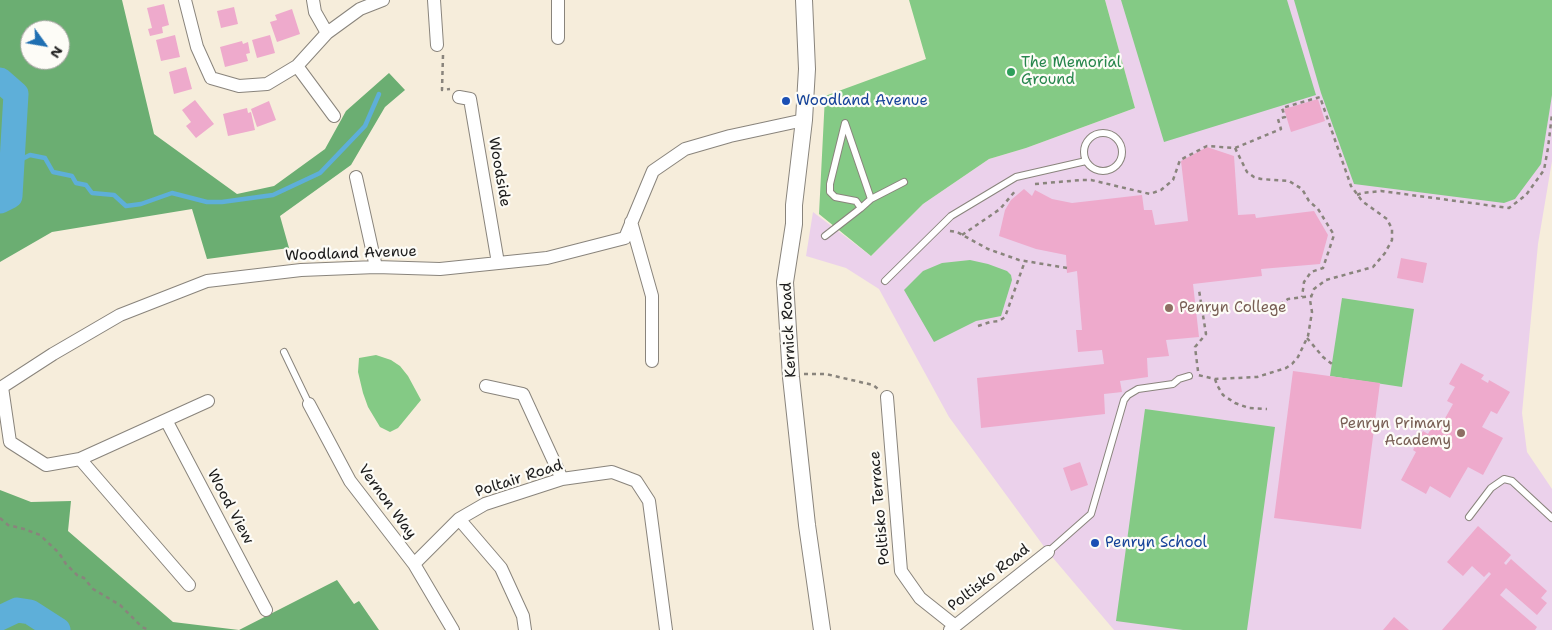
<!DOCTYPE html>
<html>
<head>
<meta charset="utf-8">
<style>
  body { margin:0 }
  #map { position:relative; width:1552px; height:630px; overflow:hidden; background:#f6eddb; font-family:"Shantell Sans",sans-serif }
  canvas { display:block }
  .north { position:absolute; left:20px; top:20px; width:50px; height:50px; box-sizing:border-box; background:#fdfcf7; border:1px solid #a3a29f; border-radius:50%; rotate:122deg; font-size:14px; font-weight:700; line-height:20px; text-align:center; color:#1c1c1c }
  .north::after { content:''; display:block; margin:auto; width:18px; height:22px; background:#1f6fb2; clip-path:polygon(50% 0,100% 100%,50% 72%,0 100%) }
</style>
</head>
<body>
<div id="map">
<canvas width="1552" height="630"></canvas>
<div class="north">N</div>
</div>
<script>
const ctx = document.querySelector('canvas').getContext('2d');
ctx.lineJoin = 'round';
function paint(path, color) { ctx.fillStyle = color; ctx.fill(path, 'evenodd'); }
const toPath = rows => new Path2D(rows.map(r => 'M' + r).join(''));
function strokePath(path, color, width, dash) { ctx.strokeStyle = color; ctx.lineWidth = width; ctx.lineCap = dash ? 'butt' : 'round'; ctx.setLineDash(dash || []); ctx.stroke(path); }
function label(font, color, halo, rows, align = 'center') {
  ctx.font = font + ' "Shantell Sans",sans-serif'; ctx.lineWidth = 4.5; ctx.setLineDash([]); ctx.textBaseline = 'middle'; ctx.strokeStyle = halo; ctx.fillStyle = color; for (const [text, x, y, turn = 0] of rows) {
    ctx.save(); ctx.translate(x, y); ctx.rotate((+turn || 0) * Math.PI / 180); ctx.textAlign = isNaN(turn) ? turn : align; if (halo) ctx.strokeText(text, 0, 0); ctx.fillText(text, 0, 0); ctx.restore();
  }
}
paint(toPath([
  [1105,0,1552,0,1552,161,1538,244,1522,413,1527,452,1552,489,1552,630,1114,630,1048,552,949,417,879,289,846,268,806,256,813,212,871,256,923,204,989,159,1026,148,1135,108]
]), '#ebd1eb');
paint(toPath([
  [909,0,1105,0,1135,108,1026,148,989,159,923,204,871,256,819,214,825,96,926,59],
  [1121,0,1287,0,1316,95,1164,142],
  [1294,0,1552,0,1552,95,1541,164,1515,199,1504,203,1354,184,1321,93],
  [970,260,988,264,1007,271,1011,275,1012,280,1001,316,976,321,934,342,904,290,923,271,942,263],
  [1342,298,1414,309,1402,387,1330,376],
  [376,355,391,360,400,366,408,376,421,400,398,428,390,432,380,427,368,407,363,393,358,372,359,358],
  [1145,409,1275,427,1247,630,1183,630,1116,621]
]), '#84ca85');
paint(toPath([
  [0,0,122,0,154,134,237,194,274,186,325,149,346,111,389,73,405,90,385,107,351,165,280,216,289,248,207,259,192,209,52,232,0,262],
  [30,30,60,30,60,60,30,60],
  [0,490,31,502,71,501,68,531,173,622,239,630,337,580,354,604,359,601,379,630,0,630]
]), '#6bae72');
strokePath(toPath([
  [12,164,30,155,45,158,53,172,72,176,76,183,86,185,92,193,114,195,126,206,141,204,172,193,207,202,222,202,273,195,320,173,365,126,379,94]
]), '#5eafd9', 4.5);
strokePath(toPath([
  [0,80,16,94,10,196,0,201],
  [0,618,17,610,30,612,58,630]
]), '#5eafd9', 25);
paint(toPath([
  [164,4,169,25,162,27,163,33,150,36,148,29,152,28,147,8],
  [234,7,238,24,221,28,217,11],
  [292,9,300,34,277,42,270,22,277,20,275,15],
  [175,35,180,57,161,61,156,40],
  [270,35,275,53,257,58,252,40],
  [242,41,243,44,248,42,250,53,246,54,248,61,225,67,220,47],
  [186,67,192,89,174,94,169,72],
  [1318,99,1325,121,1291,132,1284,109],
  [195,100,214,124,196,138,186,126,191,122,182,110],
  [269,101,276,120,257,127,251,109],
  [247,108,248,113,251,112,255,130,228,136,223,114],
  [1207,147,1234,156,1238,215,1255,214,1256,218,1314,211,1328,235,1320,264,1261,269,1262,276,1193,284,1199,337,1166,340,1169,356,1147,358,1148,377,1120,381,1122,392,1104,394,1105,414,981,428,977,378,1104,364,1102,350,1078,352,1076,330,1082,330,1077,271,1067,273,1066,255,1036,249,999,236,1005,210,1011,200,1024,189,1032,196,1035,190,1052,199,1072,203,1142,195,1144,210,1152,210,1155,225,1188,221,1181,161],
  [1401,258,1427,263,1423,283,1397,278],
  [1461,363,1484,375,1481,379,1488,383,1489,380,1510,392,1497,414,1491,411,1482,427,1503,438,1483,475,1468,467,1450,498,1430,486,1426,494,1401,480,1416,452,1413,450,1423,431,1428,434,1437,418,1443,422,1453,404,1447,401,1455,387,1449,384],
  [1293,371,1380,383,1361,529,1274,518],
  [1080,462,1088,485,1071,491,1063,468],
  [1478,526,1511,555,1504,563,1506,565,1511,559,1547,591,1541,598,1547,603,1537,615,1506,588,1500,595,1537,627,1535,630,1442,630,1491,574,1489,572,1484,577,1472,566,1463,576,1447,562],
  [1394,617,1409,630,1383,630]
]), '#eac');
const service = toPath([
  '1084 152a19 19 0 1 1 38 0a19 19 0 1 1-38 0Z',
  [871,199,904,182],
  [825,236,861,208,871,199,845,123,830,184,830,192,835,197,856,201,861,208],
  [885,281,951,216,1016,177,1086,161],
  [284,352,309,404],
  [1469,517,1491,488,1504,479,1512,481,1552,518],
  [1048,552,1091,514,1124,400,1128,395,1138,389,1173,384,1179,379,1189,376]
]);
const minor = toPath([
  [185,0,197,47,211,78,239,86,267,84,297,66,327,33,360,9,383,0],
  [313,0,315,12,327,33],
  [434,0,437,45],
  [558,0,558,38],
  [297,66,334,116],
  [459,97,470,99,498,263],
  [356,177,376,267],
  [631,222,652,296,652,361],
  [486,386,523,394,562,479],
  [887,397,901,571,920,598,954,625],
  [208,401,80,459,46,465,10,442,2,387,53,354,120,315,207,281,301,270,376,267,440,269,547,258,625,238,653,171,685,149,730,136,804,120],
  [309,404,350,481,414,564,453,630],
  [166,420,266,610],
  [80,459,189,585],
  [459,519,501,568,523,616,525,630],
  [414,564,459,519,485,504,562,479,612,472,636,481,649,501,666,630],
  [950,630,1048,552]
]);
const tertiary = toPath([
  [804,0,807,69,804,120,794,205,794,224,785,282,791,377,807,525,822,630]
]);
strokePath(service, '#89847c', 8);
strokePath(minor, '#89847c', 14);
strokePath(tertiary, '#89847c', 18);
strokePath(toPath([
  [443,55,442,90,450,89],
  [1235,148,1247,172,1254,177,1261,179,1289,181,1302,189,1309,201,1318,209,1334,235,1323,268,1311,272,1304,282,1302,297],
  [1035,184,1081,180,1091,180,1150,194,1161,190,1173,180,1180,160,1207,146,1235,148,1281,129,1278,119,1285,117,1282,108,1320,97,1351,186,1362,201,1387,219,1392,229,1392,240,1385,253,1373,267,1326,280,1314,289,1310,300,1312,312,1308,336,1298,357,1292,364,1286,368,1257,377,1215,379,1198,375],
  [1357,195,1362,193,1381,191,1509,208,1526,195,1544,170,1548,148,1552,114],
  [950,231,957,232,988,249,1019,260,1067,268],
  [962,235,1000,209,1016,190],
  [1202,312,1248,305,1266,309,1275,308,1288,299,1312,296],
  [978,326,990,322,999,321,1005,317,1025,261],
  [1307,338,1323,357,1332,364],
  [1198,371,1195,347,1206,334,1199,290],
  [804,374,826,374,873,385,878,389],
  [1215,379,1217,385,1223,395,1235,403,1249,408,1267,409],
  [0,518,8,525,24,529,40,535,59,553,66,564,77,575,84,578,93,589,120,605,142,627,149,630]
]), '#89847c', 2.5, [4, 4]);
strokePath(service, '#fff', 6);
strokePath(minor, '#fff', 12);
strokePath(tertiary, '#fff', 16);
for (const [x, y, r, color] of [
  [1011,72,5,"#2e9e5b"],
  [786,101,5,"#1a4fb4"],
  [1169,308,5,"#8d6e63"],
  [1461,433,5,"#8d6e63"],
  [1095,543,5,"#1a4fb4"]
]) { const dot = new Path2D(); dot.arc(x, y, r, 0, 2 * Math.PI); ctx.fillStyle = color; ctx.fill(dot); strokePath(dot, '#fdfcf7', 2); }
label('15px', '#27864d', '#fdfcf7', [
  ["The Memorial",1021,63],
  ["Ground",1021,80]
], 'left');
label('15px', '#164399', '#fdfcf7', [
  ["Woodland Avenue",796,101],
  ["Penryn School",1105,543]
], 'left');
label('15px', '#1c1c1c', '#fdfcf7', [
  ["Woodside",499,172,80],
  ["Woodland Avenue",351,254,-2],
  ["Kernick Road",789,330,-93],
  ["Poltair Road",519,479,-18],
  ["Vernon Way",387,502,54],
  ["Wood View",230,507,62],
  ["Poltisko Terrace",880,508,-95],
  ["Poltisko Road",989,578,-38]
]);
label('15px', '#785e54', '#fdfcf7', [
  ["Penryn College",1179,308],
  ["Penryn Primary",1451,424,"right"],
  ["Academy",1451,441,"right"]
], 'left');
</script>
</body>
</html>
